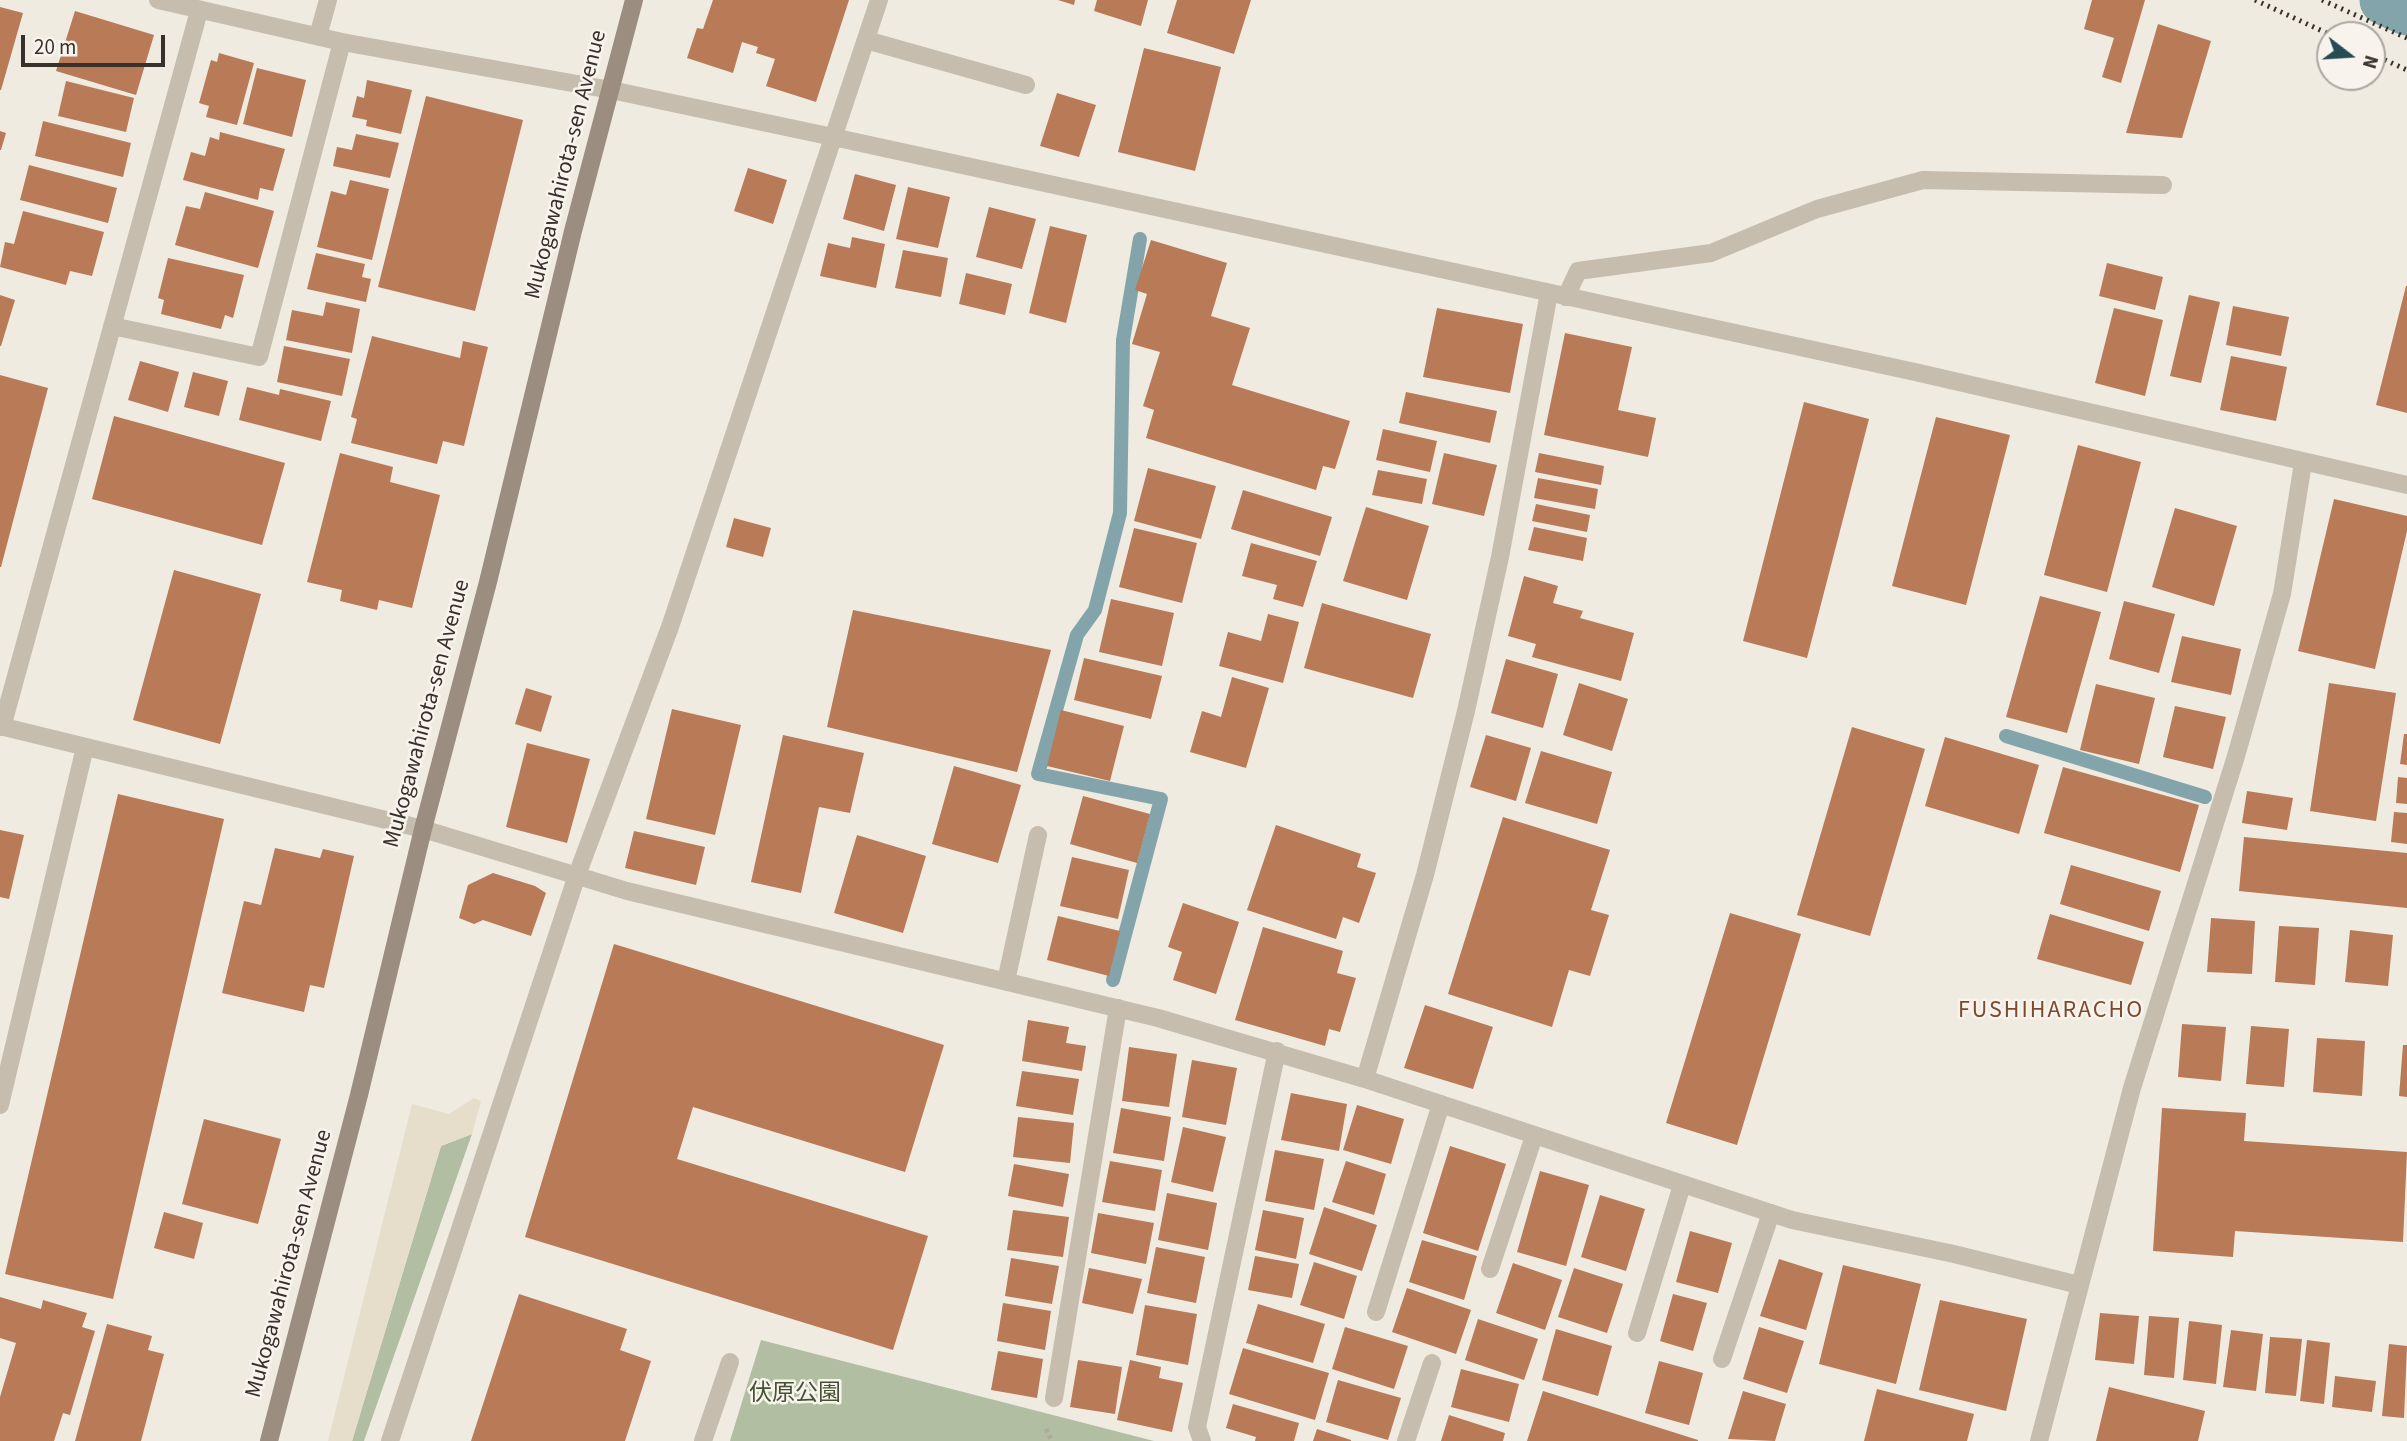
<!DOCTYPE html>
<html>
<head>
<meta charset="utf-8">
<style>
  body { margin:0 }
  #map { position:relative; width:2407px; height:1441px; overflow:hidden; background:#f0ebe1; font-family:"Source Sans 3",sans-serif }
  canvas { display:block }
  .north { position:absolute; left:2316px; top:21px; width:70px; height:70px; box-sizing:border-box; background:#f8f4ed; border:2px solid #aba69f; border-radius:50%; rotate:107deg; font-size:19px; font-weight:700; line-height:28px; text-align:center; color:#37302b }
  .north::after { content:''; display:block; margin:auto; width:24px; height:32px; background:#254b54; clip-path:polygon(50% 0,100% 100%,50% 72%,0 100%) }
  .scale { position:absolute; left:21px; top:35px; width:144px; height:32px; box-sizing:border-box; border:4px solid #37302b; border-top:0; padding-left:9px; font-size:21px; line-height:24px; white-space:nowrap; color:#37302b; -webkit-text-stroke:5px #f8f4ed; paint-order:stroke }
</style>
</head>
<body>
<div id="map">
<canvas width="2407" height="1441"></canvas>
<div class="north">N</div>
<div class="scale">20 m</div>
</div>
<script>
const ctx = document.querySelector('canvas').getContext('2d');
ctx.lineJoin = 'round';
function paint(path, color) { ctx.fillStyle = color; ctx.fill(path, 'evenodd'); }
const toPath = rows => new Path2D(rows.map(r => 'M' + r).join(''));
function strokePath(path, color, width, dash) { ctx.strokeStyle = color; ctx.lineWidth = width; ctx.lineCap = dash ? 'butt' : 'round'; ctx.setLineDash(dash || []); ctx.stroke(path); }
function label(font, color, halo, rows, align = 'center') {
  ctx.font = font + ' "Source Sans 3","Noto Sans JP",sans-serif'; ctx.lineWidth = 5; ctx.setLineDash([]); ctx.textBaseline = 'middle'; ctx.strokeStyle = halo; ctx.fillStyle = color; for (const [text, x, y, turn = 0] of rows) {
    ctx.save(); ctx.translate(x, y); ctx.rotate((+turn || 0) * Math.PI / 180); ctx.textAlign = isNaN(turn) ? turn : align; if (halo) ctx.strokeText(text, 0, 0); ctx.fillText(text, 0, 0); ctx.restore();
  }
}
paint(toPath([
  [472,1134,364,1441,352,1441,441,1146],
  [761,1340,1154,1441,730,1441]
]), '#b1bea2');
paint(toPath([
  [474,1098,481,1101,472,1134,441,1146,352,1441,328,1441,412,1104,449,1114]
]), '#e6ddca');
strokePath(toPath([
  [2006,736,2205,797],
  [1113,980,1161,799,1038,774,1077,635,1095,610,1120,513,1123,340,1140,239]
]), '#83a4aa', 14);
strokePath(toPath([
  [2385,0,2407,10]
]), '#83a4aa', 51);
paint(toPath([
  [713,0,849,0,816,102,766,86,775,59,756,53,758,47,742,42,733,73,687,58,697,28,703,29],
  [1058,0,1075,0,1074,5],
  [1097,0,1148,0,1141,26,1094,11],
  [1177,0,1251,0,1234,54,1167,33],
  [2092,0,2145,0,2121,83,2102,77,2114,38,2084,29],
  [0,7,23,13,1,90,0,90],
  [75,11,154,35,136,95,56,71],
  [2158,24,2211,41,2182,138,2126,133],
  [1144,48,1221,67,1195,171,1118,152],
  [219,53,254,63,237,125,206,117,209,106,199,103,211,60,217,62],
  [257,68,306,80,292,137,243,124],
  [367,80,412,90,401,134,366,126,367,120,352,117,357,96,364,98],
  [66,81,134,98,126,132,58,116],
  [1057,93,1096,105,1079,157,1040,146],
  [426,96,523,120,475,311,378,287],
  [43,121,131,143,123,177,35,156],
  [0,131,6,133,1,150,0,150],
  [220,132,285,149,273,191,260,188,258,200,183,180,191,152,205,156,210,137,219,140],
  [356,134,399,143,390,178,333,166,337,147,352,150],
  [29,165,117,188,108,223,20,200],
  [748,168,787,180,773,224,734,211],
  [855,174,896,185,884,231,843,219],
  [350,180,389,189,372,260,317,247,331,191,346,195],
  [908,187,950,197,938,248,896,239],
  [205,192,274,211,258,268,175,245,186,206,200,209],
  [989,207,1036,219,1022,269,976,257],
  [23,211,104,232,92,276,70,271,66,285,0,267,5,242,14,244],
  [1050,226,1087,235,1066,323,1029,313],
  [852,237,885,244,876,288,820,276,828,243,850,248],
  [1151,240,1227,263,1211,316,1250,328,1232,385,1350,421,1335,469,1323,466,1316,490,1146,438,1154,410,1143,406,1160,352,1132,344,1147,294,1135,290],
  [903,250,948,258,941,297,895,288],
  [316,253,365,264,362,277,371,279,366,302,307,289],
  [168,258,244,275,233,318,225,315,221,329,161,314,164,300,158,298],
  [2107,263,2163,277,2155,310,2099,296],
  [966,273,1012,284,1005,315,959,304],
  [2406,286,2407,286,2407,413,2376,405],
  [0,295,15,300,1,346,0,346],
  [2189,295,2220,302,2201,383,2170,376],
  [326,302,360,309,352,353,286,340,292,310,323,316],
  [2233,306,2289,317,2281,356,2226,345],
  [1437,308,1523,324,1510,393,1423,377],
  [2114,308,2163,320,2145,396,2095,383],
  [1565,333,1632,347,1618,410,1656,418,1648,457,1544,435],
  [372,336,460,358,463,341,488,347,464,446,443,441,437,464,351,443,357,419,351,417],
  [284,346,350,359,342,396,277,382],
  [2231,356,2287,367,2276,421,2220,410],
  [140,361,179,372,168,412,128,400],
  [193,372,228,381,219,416,184,407],
  [0,375,48,388,1,567,0,567],
  [247,387,279,395,280,389,331,401,321,441,239,420],
  [1406,392,1497,411,1490,443,1399,423],
  [1804,402,1869,419,1807,658,1743,641],
  [114,416,285,463,262,545,92,499],
  [1936,417,2010,435,1966,605,1892,586],
  [1383,429,1437,441,1430,472,1376,460],
  [2078,445,2141,462,2107,592,2044,575],
  [340,453,393,467,390,482,440,495,412,608,379,600,377,610,340,601,342,590,307,582],
  [1444,453,1497,465,1484,516,1432,504],
  [1539,453,1604,466,1601,485,1535,472],
  [1148,468,1216,486,1201,539,1134,521],
  [1378,470,1427,479,1422,504,1372,495],
  [1538,478,1598,489,1595,509,1534,498],
  [1243,490,1332,517,1320,556,1231,529],
  [2334,499,2407,516,2407,531,2375,669,2298,651],
  [1536,504,1590,515,1587,532,1532,521],
  [1366,507,1429,526,1407,600,1343,581],
  [2175,508,2237,526,2214,606,2152,587],
  [734,518,771,528,763,557,726,547],
  [1534,527,1587,538,1583,561,1528,550],
  [1134,528,1197,543,1182,603,1119,587],
  [1251,543,1317,561,1303,607,1273,599,1277,585,1242,576],
  [174,570,261,594,220,744,133,720],
  [1524,576,1558,586,1553,603,1583,611,1580,618,1634,633,1621,681,1532,657,1536,644,1508,636],
  [2040,596,2101,612,2067,733,2006,717],
  [1111,599,1174,613,1162,666,1099,652],
  [2124,601,2175,614,2159,673,2109,659],
  [1322,603,1431,634,1413,698,1304,668],
  [853,610,1051,650,1017,772,827,727],
  [1268,614,1299,622,1283,683,1219,666,1228,632,1261,641],
  [2182,636,2241,649,2231,695,2171,682],
  [1084,658,1162,676,1151,719,1074,700],
  [1506,659,1558,674,1543,728,1491,713],
  [1232,677,1269,688,1246,768,1190,752,1202,711,1221,717],
  [1579,683,1628,699,1612,751,1563,735],
  [2329,683,2396,693,2376,821,2310,811],
  [2096,684,2155,698,2139,764,2080,750],
  [526,688,552,696,541,732,515,724],
  [2175,706,2226,717,2213,769,2163,757],
  [672,709,741,725,715,835,646,819],
  [1061,710,1124,726,1110,781,1047,766],
  [1852,727,1925,749,1870,936,1797,915],
  [2404,734,2407,734,2407,765,2400,764],
  [783,735,864,753,850,813,819,807,801,893,751,882],
  [1486,735,1531,748,1516,801,1470,787],
  [1945,737,2039,765,2019,834,1925,806],
  [527,743,590,759,567,843,506,827],
  [1541,751,1612,772,1597,824,1525,803],
  [954,766,1021,785,998,863,932,844],
  [2063,767,2199,805,2180,872,2044,833],
  [2398,777,2407,778,2407,804,2396,803],
  [2247,791,2293,798,2287,830,2242,823],
  [118,794,224,819,113,1299,5,1274],
  [1083,796,1150,814,1137,863,1070,844],
  [2394,812,2407,813,2407,844,2391,842],
  [1503,817,1610,850,1591,910,1609,915,1590,976,1569,970,1552,1027,1448,994],
  [1276,825,1361,854,1357,867,1376,873,1359,923,1343,917,1336,939,1247,910],
  [0,830,24,835,9,899,0,897],
  [634,831,705,847,696,885,625,868],
  [857,835,926,856,903,933,834,913],
  [2244,837,2407,853,2407,908,2239,891],
  [275,848,320,858,323,849,354,856,324,988,310,985,304,1012,222,993,244,901,261,905],
  [1072,857,1129,870,1118,919,1060,906],
  [2071,865,2161,891,2149,931,2060,904],
  [493,873,535,886,546,893,531,936,483,920,474,924,459,918,468,885],
  [1183,903,1239,922,1216,994,1173,980,1182,952,1168,947],
  [1730,913,1801,934,1737,1145,1666,1123],
  [2050,914,2144,942,2131,985,2037,959],
  [1058,916,1120,931,1109,976,1047,960],
  [2211,918,2255,921,2252,974,2207,972],
  [2279,926,2319,928,2315,985,2275,982],
  [1263,927,1343,951,1337,973,1356,978,1340,1032,1329,1029,1325,1046,1235,1020],
  [2350,930,2393,935,2388,986,2345,982],
  [614,944,944,1045,905,1172,693,1107,677,1159,928,1236,893,1350,525,1237],
  [1425,1005,1493,1027,1473,1089,1404,1068],
  [1028,1020,1069,1027,1066,1043,1086,1046,1082,1071,1022,1061],
  [2182,1024,2226,1027,2221,1081,2178,1077],
  [2251,1026,2289,1029,2284,1087,2246,1084],
  [2317,1038,2365,1041,2362,1096,2313,1092],
  [2403,1045,2407,1045,2407,1097,2399,1096],
  [1129,1047,1177,1054,1169,1107,1122,1101],
  [1192,1060,1237,1068,1226,1125,1182,1117],
  [1022,1071,1079,1079,1073,1115,1016,1106],
  [1291,1093,1347,1104,1339,1151,1281,1140],
  [1357,1105,1404,1119,1391,1164,1343,1150],
  [1121,1108,1171,1117,1164,1161,1113,1153],
  [2162,1108,2246,1113,2244,1141,2407,1152,2403,1242,2235,1231,2233,1257,2153,1251],
  [1018,1117,1074,1123,1070,1163,1013,1157],
  [204,1119,281,1139,258,1224,182,1204],
  [1183,1127,1226,1137,1213,1192,1171,1182],
  [1450,1146,1506,1164,1478,1251,1423,1233],
  [1275,1150,1324,1159,1314,1210,1265,1201],
  [1110,1161,1162,1170,1155,1211,1102,1202],
  [1346,1161,1386,1174,1374,1215,1332,1202],
  [1014,1164,1069,1174,1063,1207,1008,1196],
  [1540,1171,1589,1185,1566,1266,1517,1252],
  [1167,1193,1217,1203,1208,1250,1158,1240],
  [1600,1195,1645,1209,1626,1271,1581,1257],
  [1324,1207,1377,1225,1362,1271,1309,1254],
  [1013,1210,1069,1217,1063,1257,1007,1250],
  [1263,1210,1304,1218,1296,1259,1255,1250],
  [164,1212,203,1223,194,1259,154,1248],
  [1098,1213,1154,1223,1146,1264,1091,1253],
  [1690,1231,1732,1243,1718,1293,1676,1282],
  [1422,1240,1477,1256,1464,1300,1409,1282],
  [1156,1247,1205,1257,1196,1303,1147,1293],
  [1255,1256,1299,1264,1292,1298,1248,1290],
  [1011,1258,1059,1266,1052,1304,1005,1296],
  [1779,1259,1823,1273,1806,1330,1760,1316],
  [1314,1262,1357,1276,1344,1319,1300,1305],
  [1513,1263,1562,1280,1545,1330,1496,1313],
  [1843,1265,1921,1284,1896,1384,1819,1364],
  [1089,1268,1142,1279,1133,1314,1082,1303],
  [1574,1268,1623,1284,1607,1333,1558,1317],
  [1407,1288,1471,1310,1456,1354,1392,1332],
  [519,1294,627,1329,620,1350,651,1361,625,1441,471,1441],
  [1673,1294,1707,1303,1693,1351,1660,1341],
  [0,1297,41,1309,43,1300,87,1313,82,1327,95,1331,70,1415,63,1413,54,1441,0,1441,0,1397,16,1343,0,1338],
  [1940,1300,2027,1319,2006,1411,1919,1390],
  [1003,1303,1051,1311,1045,1350,997,1341],
  [1258,1304,1325,1324,1313,1363,1246,1343],
  [1145,1305,1197,1314,1188,1365,1136,1355],
  [2100,1313,2139,1316,2134,1364,2095,1360],
  [2149,1316,2179,1318,2174,1378,2144,1375],
  [1478,1319,1538,1339,1524,1380,1465,1360],
  [2189,1321,2222,1325,2216,1384,2183,1380],
  [107,1324,152,1336,148,1350,164,1354,141,1441,75,1441],
  [1345,1327,1408,1346,1394,1389,1332,1369],
  [1759,1327,1804,1341,1787,1393,1743,1379],
  [1556,1329,1612,1346,1598,1396,1542,1380],
  [2231,1330,2263,1334,2256,1391,2223,1387],
  [2270,1337,2302,1339,2296,1396,2265,1393],
  [2307,1340,2330,1343,2324,1404,2300,1401],
  [2389,1344,2407,1346,2404,1418,2382,1416],
  [1243,1348,1329,1373,1315,1420,1229,1394],
  [998,1351,1043,1359,1037,1398,991,1390],
  [1078,1360,1122,1367,1115,1414,1070,1407],
  [1130,1360,1161,1367,1159,1378,1183,1383,1172,1432,1117,1420],
  [1659,1361,1703,1373,1689,1425,1645,1413],
  [1461,1369,1519,1384,1509,1422,1451,1407],
  [2335,1376,2376,1381,2372,1412,2332,1407],
  [1338,1380,1401,1398,1388,1440,1326,1422],
  [2109,1387,2205,1411,2198,1441,2096,1441],
  [1877,1389,1974,1414,1967,1441,1864,1441],
  [1543,1391,1698,1440,1698,1441,1527,1441],
  [1743,1391,1786,1404,1775,1441,1728,1439],
  [1233,1404,1299,1423,1294,1441,1255,1441,1256,1437,1226,1428],
  [1449,1415,1505,1433,1503,1441,1441,1441],
  [1317,1429,1351,1440,1351,1441,1313,1441]
]), '#b87a57');
strokePath(toPath([
  [1046,1429,1052,1441]
]), '#b3a798', 4.5, [3.5, 3.5]);
strokePath(toPath([
  [866,40,1026,85],
  [1566,297,1578,271,1711,253,1817,209,1923,180,2163,185],
  [1006,981,1038,835],
  [1490,1269,1534,1136],
  [1376,1312,1441,1104],
  [1637,1333,1682,1185],
  [1722,1359,1771,1213],
  [1054,1398,1118,1008],
  [703,1441,730,1362],
  [1406,1441,1432,1363]
]), '#c7bdae', 18);
strokePath(toPath([
  [158,0,342,42,611,90,833,137,1915,372,2407,485],
  [318,36,328,0],
  [112,326,259,357,342,42],
  [0,726,423,829,627,891,1158,1018,1365,1079,1792,1220,1954,1254,2079,1285],
  [2,727,199,11],
  [1365,1079,1425,875,1466,711,1500,557,1549,293],
  [0,1105,85,747],
  [390,1441,577,875,670,627,879,0],
  [1202,1441,1197,1427,1277,1051],
  [2039,1441,2132,1088,2236,756,2282,594,2303,463]
]), '#c7bdae', 18);
strokePath(toPath([
  [269,1441,359,1095,423,829,488,582,573,231,634,0]
]), '#9b8d7f', 18);
strokePath(toPath([
  [2255,0,2331,35],
  [2322,0,2407,38],
  [2372,54,2407,70]
]), '#37302b', 5, [2, 5]);
label('23px', '#37302b', '#f8f4ed', [
  ["Mukogawahirota-sen Avenue",567,165,-76],
  ["Mukogawahirota-sen Avenue",428,714,-75],
  ["Mukogawahirota-sen Avenue",290,1264,-75]
]);
label('23px', '#425232', '#f8f4ed', [
  ["伏原公園",795,1395]
]);
ctx.letterSpacing = '2px';
label('24px', '#7c4a2e', '#f8f4ed', [
  ["FUSHIHARACHO",2051,1012]
]);
ctx.letterSpacing = '0px';
</script>
</body>
</html>
